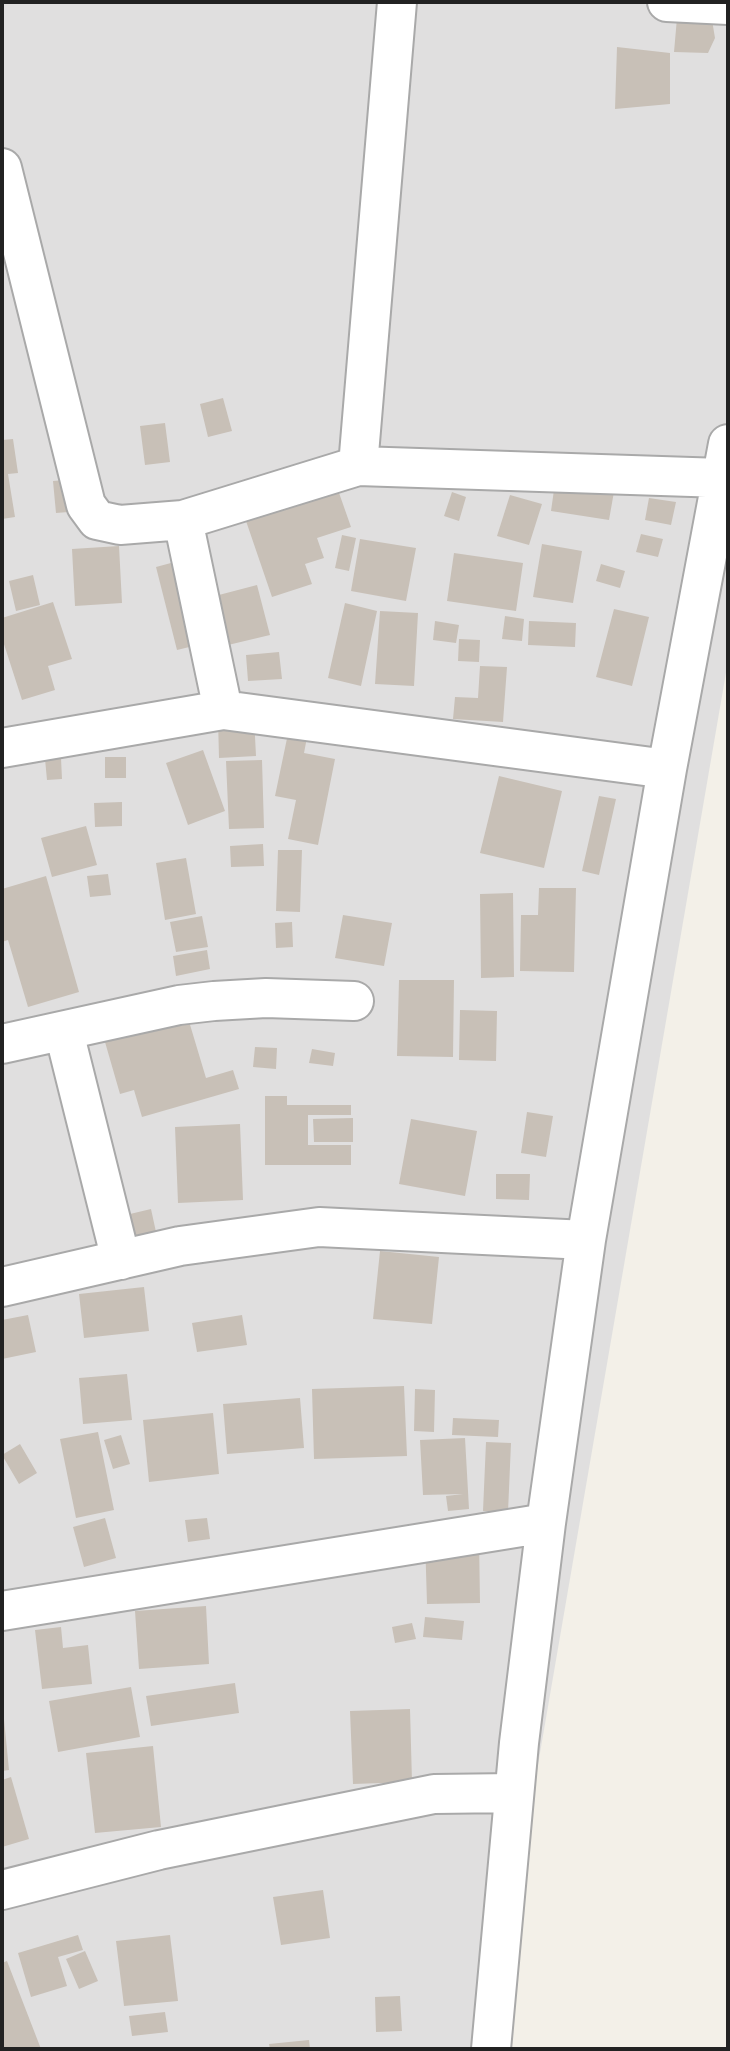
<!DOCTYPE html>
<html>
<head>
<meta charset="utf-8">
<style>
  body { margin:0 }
  #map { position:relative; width:730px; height:2051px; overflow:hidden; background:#f3f0e8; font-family:"Roboto Condensed",sans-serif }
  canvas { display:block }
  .frame { position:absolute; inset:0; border:4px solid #222; pointer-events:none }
</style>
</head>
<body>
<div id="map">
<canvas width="730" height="2051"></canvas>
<div class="frame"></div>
</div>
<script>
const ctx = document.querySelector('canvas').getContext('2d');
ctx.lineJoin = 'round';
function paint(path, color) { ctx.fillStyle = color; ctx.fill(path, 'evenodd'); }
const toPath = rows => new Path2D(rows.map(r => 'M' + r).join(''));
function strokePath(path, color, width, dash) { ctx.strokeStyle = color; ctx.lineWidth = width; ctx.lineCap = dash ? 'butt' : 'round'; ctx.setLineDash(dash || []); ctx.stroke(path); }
paint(toPath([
  [2,2,728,2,728,661,489,2049,2,2049]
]), '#e0dfdf');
paint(toPath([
  [677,18,712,20,715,38,708,53,674,52],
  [617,47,670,53,670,104,615,109],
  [223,398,232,431,208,437,200,404],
  [165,423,170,462,145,465,140,426],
  [13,439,18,473,8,474,15,517,2,519,2,440],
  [556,476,615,486,609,520,551,511],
  [78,479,81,511,56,513,53,481],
  [338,490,351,527,317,538,324,558,305,564,312,584,272,597,246,521],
  [452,492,466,497,459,521,444,516],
  [510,495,542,504,529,545,497,536],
  [649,498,676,502,671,525,645,520],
  [641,534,663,539,658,557,636,552],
  [342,535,356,538,349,571,335,568],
  [360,539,416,548,406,601,351,591],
  [542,544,582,551,573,603,533,597],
  [119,546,122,603,75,606,72,549],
  [454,553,523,563,516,611,447,601],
  [197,556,218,640,177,650,156,567],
  [601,564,625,571,620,588,596,581],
  [33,575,40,605,16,611,9,581],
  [257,585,270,635,228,645,215,596],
  [53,602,72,659,48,666,55,690,22,700,2,638,2,618],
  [345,603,377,611,361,686,328,678],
  [614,609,649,617,632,686,596,677],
  [380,611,418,613,414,686,375,684],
  [505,616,524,619,522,641,502,639],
  [435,621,459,625,456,643,433,640],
  [529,621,576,623,575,647,528,645],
  [459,639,480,640,479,662,458,661],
  [279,652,282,679,248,681,246,655],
  [480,666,507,667,503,722,453,719,455,697,478,698],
  [254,717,256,756,219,758,218,719],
  [290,724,309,727,304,753,335,759,318,845,288,839,296,800,275,796],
  [203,750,225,811,188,825,166,763],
  [105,757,126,757,126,778,105,778],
  [61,758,62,779,47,780,45,759],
  [262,760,264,828,229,829,226,761],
  [499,776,562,791,544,868,480,853],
  [599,796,616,799,599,875,582,871],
  [122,802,122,826,95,827,94,803],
  [86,826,97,865,52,877,41,838],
  [263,844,264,866,231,867,230,846],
  [278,850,302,850,300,912,276,911],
  [186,858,196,914,165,920,156,863],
  [108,874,111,895,90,897,87,876],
  [46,876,79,992,28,1007,8,940,2,942,2,889],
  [539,888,576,888,574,972,520,971,521,915,538,915],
  [513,893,514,977,481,978,480,894],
  [343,915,392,923,384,966,335,958],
  [202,916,208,947,176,952,170,922],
  [292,922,293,947,276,948,275,923],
  [207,950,210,969,176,976,173,956],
  [399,980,454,980,453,1057,397,1056],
  [460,1010,497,1011,496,1061,459,1060],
  [188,1018,206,1078,233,1070,239,1089,142,1117,134,1090,120,1094,105,1042],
  [255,1047,277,1048,276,1069,253,1067],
  [312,1049,335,1053,333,1066,309,1063],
  [265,1096,287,1096,287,1105,351,1105,351,1115,308,1115,308,1145,351,1145,351,1165,265,1165],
  [527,1112,553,1116,546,1157,521,1153],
  [353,1118,353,1142,314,1142,313,1119],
  [411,1119,477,1131,465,1196,399,1184],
  [240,1124,243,1200,178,1203,175,1127],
  [496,1174,530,1174,529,1200,496,1199],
  [151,1209,156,1232,135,1236,130,1214],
  [380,1251,439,1257,432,1324,373,1319],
  [144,1287,149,1331,84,1338,79,1294],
  [28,1315,36,1352,2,1359,2,1320],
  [242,1315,247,1345,197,1352,192,1323],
  [127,1374,132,1420,83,1424,79,1378],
  [404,1386,407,1456,314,1459,312,1389],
  [415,1389,435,1390,434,1432,414,1431],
  [300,1398,304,1448,227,1454,223,1404],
  [213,1413,219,1474,149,1482,143,1420],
  [453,1418,499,1420,498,1437,452,1435],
  [98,1432,114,1510,76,1518,60,1439],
  [121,1435,130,1464,113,1469,104,1440],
  [465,1438,469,1509,448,1511,446,1496,463,1494,423,1495,420,1440],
  [486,1442,511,1443,508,1512,483,1511],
  [20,1444,37,1473,19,1484,2,1455],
  [105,1518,116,1558,84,1567,73,1527],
  [207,1518,210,1539,188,1542,185,1520],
  [479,1537,480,1603,427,1604,425,1538],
  [206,1606,209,1664,139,1669,135,1611],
  [425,1617,464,1621,462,1640,423,1637],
  [412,1623,416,1639,395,1643,392,1627],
  [61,1627,63,1648,88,1645,92,1684,42,1689,35,1630],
  [235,1683,239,1713,151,1726,146,1696],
  [131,1687,140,1737,58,1752,49,1701],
  [410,1709,412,1782,353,1784,350,1711],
  [4,1719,9,1770,2,1771,2,1720],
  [153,1746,161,1827,95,1833,86,1753],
  [11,1777,29,1839,2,1847,2,1780],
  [323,1890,330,1938,281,1945,273,1897],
  [78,1935,83,1950,58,1957,67,1986,31,1997,18,1953],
  [170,1935,178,2001,124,2006,116,1941],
  [85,1951,98,1981,79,1989,66,1959],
  [7,1961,41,2049,2,2049,2,1963],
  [400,1996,402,2031,376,2032,375,1997],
  [165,2012,168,2032,132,2036,129,2016],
  [309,2040,310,2049,270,2049,269,2044]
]), '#c8c0b7');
const minor = toPath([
  [397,2,358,466,722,478],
  [667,2,728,5],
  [2,168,86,505,97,520,120,525,183,520,223,710,667,769],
  [183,520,358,466],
  [2,748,223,710],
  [64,1032,121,1260],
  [2,1044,179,1005,214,1001,266,998,354,1001],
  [2,1287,180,1246,319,1227,586,1240],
  [2,1611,546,1523,586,1240,667,769,728,444],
  [2,1890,159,1850,434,1794,514,1793],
  [491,2049,519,1743,546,1523]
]);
strokePath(minor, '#a9a9a9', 42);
strokePath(minor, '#fff', 38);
</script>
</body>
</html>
